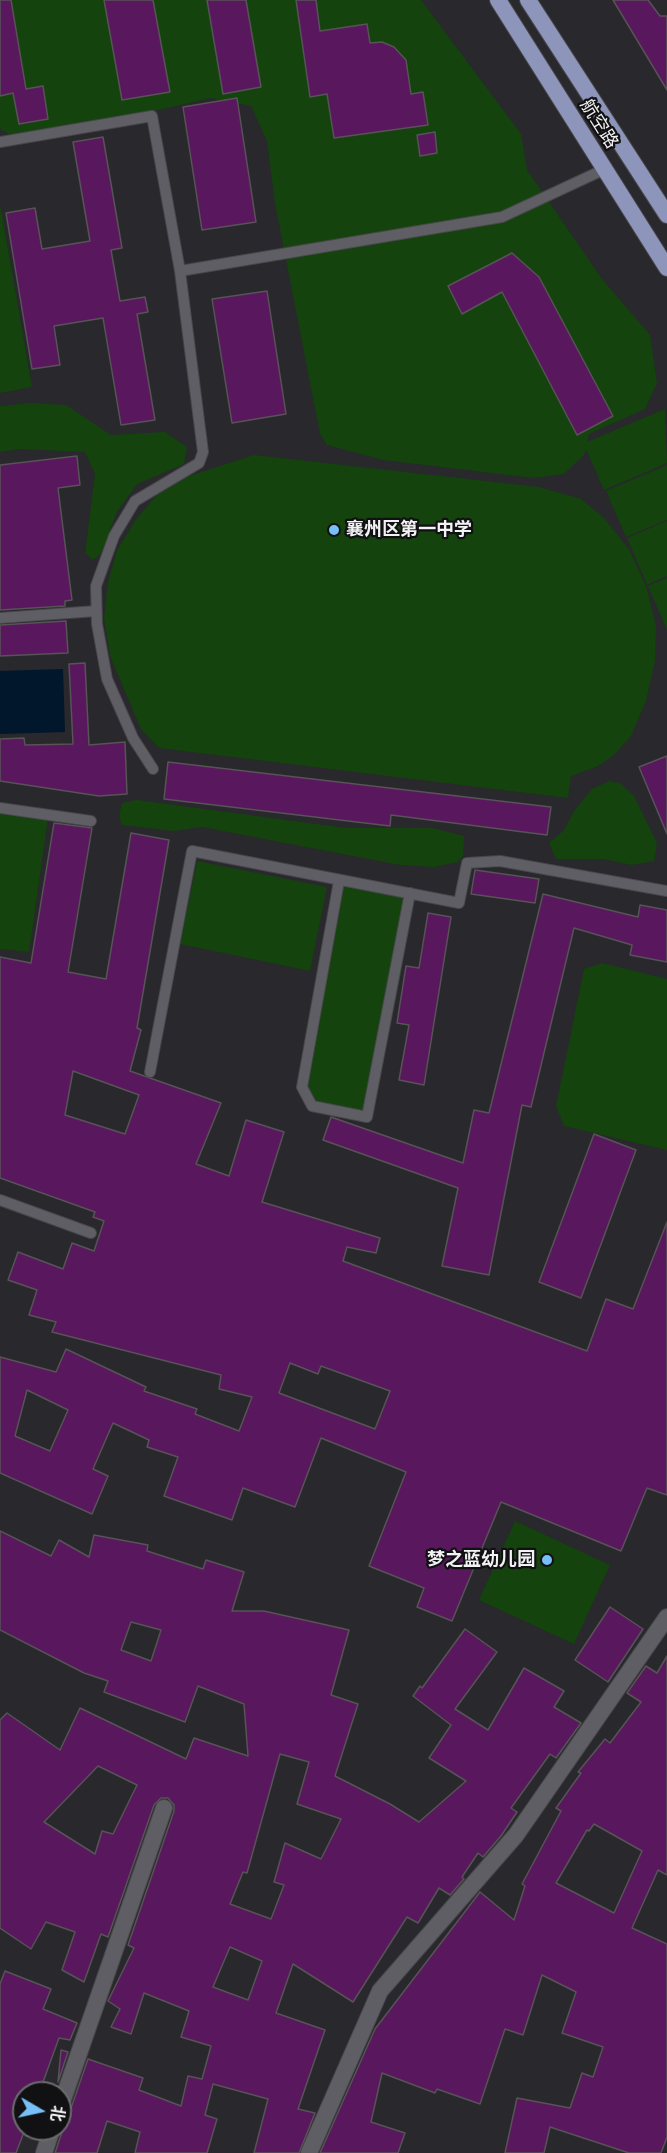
<!DOCTYPE html>
<html>
<head>
<meta charset="utf-8">
<style>
  body { margin:0 }
  #map { position:relative; width:667px; height:2153px; overflow:hidden; background:#28282d; font-family:Mulish,"Noto Sans SC",sans-serif }
  canvas { display:block }
  .north { position:absolute; left:12px; top:2081px; width:60px; height:60px; box-sizing:border-box; background:#111113; border:2px solid #6b6b6d; border-radius:50%; rotate:99deg; font-size:16px; font-weight:700; line-height:24px; text-align:center; color:#f2f2f5 }
  .north::after { content:''; display:block; margin:auto; width:21px; height:27px; background:#77bff7; clip-path:polygon(50% 0,100% 100%,50% 72%,0 100%) }
</style>
</head>
<body>
<div id="map">
<canvas width="667" height="2153"></canvas>
<div class="north">北</div>
</div>
<script>
const ctx = document.querySelector('canvas').getContext('2d');
ctx.lineJoin = 'round';
function paint(path, color) { ctx.fillStyle = color; ctx.fill(path, 'evenodd'); }
const toPath = rows => new Path2D(rows.map(r => 'M' + r).join(''));
function strokePath(path, color, width, dash) { ctx.strokeStyle = color; ctx.lineWidth = width; ctx.lineCap = dash ? 'butt' : 'round'; ctx.setLineDash(dash || []); ctx.stroke(path); }
function label(font, color, halo, rows, align = 'center') {
  ctx.font = font + ' Mulish,"Noto Sans SC",sans-serif'; ctx.lineWidth = 4.5; ctx.setLineDash([]); ctx.textBaseline = 'middle'; ctx.strokeStyle = halo; ctx.fillStyle = color; for (const [text, x, y, turn = 0] of rows) {
    ctx.save(); ctx.translate(x, y); ctx.rotate((+turn || 0) * Math.PI / 180); ctx.textAlign = isNaN(turn) ? turn : align; if (halo) ctx.strokeText(text, 0, 0); ctx.fillText(text, 0, 0); ctx.restore();
  }
}
paint(toPath([
  [0,0,421,0,521,134,527,170,602,279,650,335,657,383,645,409,589,434,587,442,665,409,667,463,604,490,586,449,584,455,564,474,533,478,383,460,327,445,320,434,275,203,267,141,251,106,210,98,137,115,116,116,14,136,1,130,0,125],
  [0,204,32,387,0,393],
  [31,403,66,405,111,435,165,432,187,447,184,464,137,484,117,512,101,554,93,560,85,553,95,474,85,452,19,449,0,452,0,406],
  [254,455,539,487,581,499,604,518,630,551,647,589,656,626,655,661,646,701,631,736,614,755,598,766,571,776,568,798,159,748,141,729,110,656,104,618,108,582,117,550,137,518,157,495,189,476],
  [667,465,667,520,626,537,606,491],
  [667,521,667,576,647,585,627,538],
  [667,578,667,630,648,586],
  [609,781,620,783,634,796,657,843,654,861,632,865,603,859,556,859,549,843,564,830,574,811,592,789],
  [137,800,346,828,433,828,464,836,463,856,458,862,434,867,400,865,202,827,174,831,122,825,119,816,122,803],
  [0,813,48,818,29,952,0,949],
  [197,861,327,887,310,971,180,944],
  [339,881,410,893,367,1117,312,1106,302,1087],
  [602,963,667,979,667,1150,564,1126,556,1106,584,969],
  [515,1521,610,1565,574,1644,479,1600]
]), '#14430d');
paint(toPath([
  [63,669,65,732,0,734,0,671]
]), '#01172c');
const building = toPath([
  [0,0,11,0,26,89,43,86,48,119,19,124,13,93,0,96,0,0],
  [104,0,153,0,170,92,122,100,104,0],
  [207,0,246,0,261,87,223,94,207,0],
  [296,0,316,0,320,31,367,24,370,43,382,42,394,47,406,60,411,94,423,92,428,125,334,138,327,94,310,97,296,0],
  [613,0,648,0,660,16,667,16,667,90,613,0],
  [237,98,256,222,202,230,183,107,237,98],
  [435,132,437,153,420,156,417,135,435,132],
  [103,137,122,248,111,250,120,301,145,297,148,312,137,314,155,420,121,425,103,318,54,326,60,365,32,369,6,213,35,208,42,249,90,241,73,142,103,137],
  [512,253,539,277,613,416,577,435,502,292,462,314,448,286,512,253],
  [267,291,286,414,232,423,212,299,267,291],
  [77,456,80,485,58,488,72,600,65,601,65,606,0,610,0,465,77,456],
  [66,621,68,653,0,656,0,625,66,621],
  [85,663,89,745,125,742,127,794,99,796,0,781,0,739,24,738,25,745,73,744,69,664,85,663],
  [667,756,667,834,639,767,667,756],
  [168,762,551,807,547,835,391,815,390,826,164,799,168,762],
  [54,823,92,828,68,972,106,979,131,833,169,840,137,1028,141,1030,130,1071,221,1103,196,1164,229,1176,246,1120,284,1132,262,1202,380,1238,376,1253,347,1247,343,1261,587,1351,606,1299,633,1309,667,1222,667,1495,647,1488,621,1551,501,1502,452,1621,417,1607,424,1588,369,1566,406,1472,321,1438,295,1507,243,1488,232,1520,164,1496,178,1457,147,1447,149,1440,113,1423,93,1469,108,1476,92,1514,0,1473,0,1357,56,1372,66,1349,146,1387,144,1391,197,1409,195,1414,239,1431,252,1397,219,1389,221,1375,52,1332,56,1322,29,1315,37,1290,8,1280,18,1252,63,1269,72,1243,94,1251,104,1221,93,1217,95,1212,0,1178,0,957,31,963,54,823],
  [73,1071,139,1095,125,1134,65,1115,73,1071],
  [290,1363,318,1374,321,1366,390,1391,375,1429,279,1393,290,1363],
  [27,1390,68,1410,50,1451,15,1436,27,1390],
  [475,870,539,879,535,903,471,894,475,870],
  [543,894,638,917,640,905,667,910,667,962,630,955,632,945,574,928,531,1107,522,1105,489,1275,442,1266,458,1188,323,1140,331,1117,463,1163,474,1110,489,1113,543,894],
  [428,913,451,917,424,1085,399,1080,409,1025,397,1023,406,966,419,968,428,913],
  [594,1134,636,1150,581,1298,539,1282,594,1134],
  [0,1531,51,1556,59,1540,89,1557,94,1535,148,1545,147,1551,203,1569,206,1560,244,1572,232,1611,264,1611,349,1630,331,1695,358,1704,335,1776,390,1804,419,1822,466,1781,429,1758,451,1725,413,1696,420,1686,422,1688,465,1629,497,1652,455,1709,488,1730,524,1668,564,1691,554,1707,581,1723,556,1758,550,1754,511,1808,517,1812,501,1836,483,1857,478,1853,462,1877,464,1879,450,1895,439,1888,418,1923,407,1917,353,2002,293,1964,276,2013,325,2030,298,2109,315,2113,299,2153,254,2153,268,2099,213,2084,205,2115,217,2119,207,2153,135,2153,140,2132,107,2121,97,2153,55,2153,62,2132,62,2118,70,2111,88,2059,143,2078,139,2090,181,2106,188,2076,202,2079,211,2046,181,2037,189,2011,144,1993,131,2034,111,2027,120,2009,108,2001,134,1948,128,1945,174,1811,174,1805,168,1798,161,1798,154,1805,108,1937,101,1934,84,1982,62,1970,75,1932,46,1922,31,1949,0,1928,0,1720,7,1713,60,1750,80,1708,186,1759,194,1738,248,1756,244,1704,198,1686,185,1722,104,1692,108,1681,84,1673,0,1630,0,1531],
  [131,1622,161,1630,151,1661,121,1650,131,1622],
  [280,1754,309,1762,297,1804,341,1819,321,1859,285,1843,274,1882,284,1885,271,1919,230,1904,243,1872,247,1873,280,1754],
  [98,1766,137,1785,113,1834,102,1831,95,1854,44,1822,98,1766],
  [230,1947,262,1961,248,2000,213,1987,230,1947],
  [610,1607,643,1629,608,1682,575,1660,610,1607],
  [667,1656,667,1875,658,1870,632,1928,667,1944,667,2137,661,2153,629,2153,550,2127,544,2153,505,2153,517,2098,570,2108,582,2073,593,2077,603,2047,562,2033,576,1992,542,1975,523,2035,505,2029,480,2104,437,2089,435,2093,382,2073,371,2122,405,2133,398,2153,320,2153,375,2029,480,1892,514,1920,525,1886,522,1884,561,1811,556,1808,581,1773,578,1772,605,1739,610,1743,641,1702,627,1693,646,1666,657,1673,667,1656],
  [594,1824,642,1851,614,1913,556,1883,587,1830,589,1831,594,1824],
  [5,1971,51,1989,43,2009,77,2023,70,2040,59,2038,39,2093,24,2093,24,2132,16,2153,0,2153,0,1984,5,1971],
  [61,2050,68,2052,58,2082,61,2050]
]);
paint(building, '#59185d');
strokePath(building, '#575357', 1.5);
const service = toPath([
  [0,142,152,116,180,271,502,217,605,169],
  [0,618,96,611],
  [153,769,133,738,107,679,97,624,96,586,114,536,135,501,199,463,203,452,180,271],
  [0,808,91,821],
  [339,881,302,1087,312,1106,367,1117,410,893],
  [150,1072,192,851,459,903,467,863,500,861,667,891],
  [0,1200,91,1233]
]);
const minor = toPath([
  [60,2108,164,1808],
  [44,2153,52,2129],
  [309,2153,380,1991,516,1835,667,1617]
]);
const primary = toPath([
  [498,0,667,268],
  [528,0,667,215]
]);
strokePath(service, '#47474b', 12);
strokePath(minor, '#47474b', 18);
strokePath(primary, '#47474b', 18);
strokePath(service, '#5f5e64', 10);
strokePath(minor, '#5f5e64', 16);
strokePath(primary, '#8e95ba', 16);
for (const [x, y, r, color] of [
  [334,530,6,"#77bff7"],
  [547,1560,6,"#77bff7"]
]) { const dot = new Path2D(); dot.arc(x, y, r, 0, 2 * Math.PI); ctx.fillStyle = color; ctx.fill(dot); strokePath(dot, '#111113', 2); }
label('18px', '#f2f2f5', '#111113', [
  ["航空路",599,124,58]
]);
label('bold 18px', '#f2f2f5', '#111113', [
  ["襄州区第一中学",346,530],
  ["梦之蓝幼儿园",535,1560,"right"]
], 'left');
</script>
</body>
</html>
